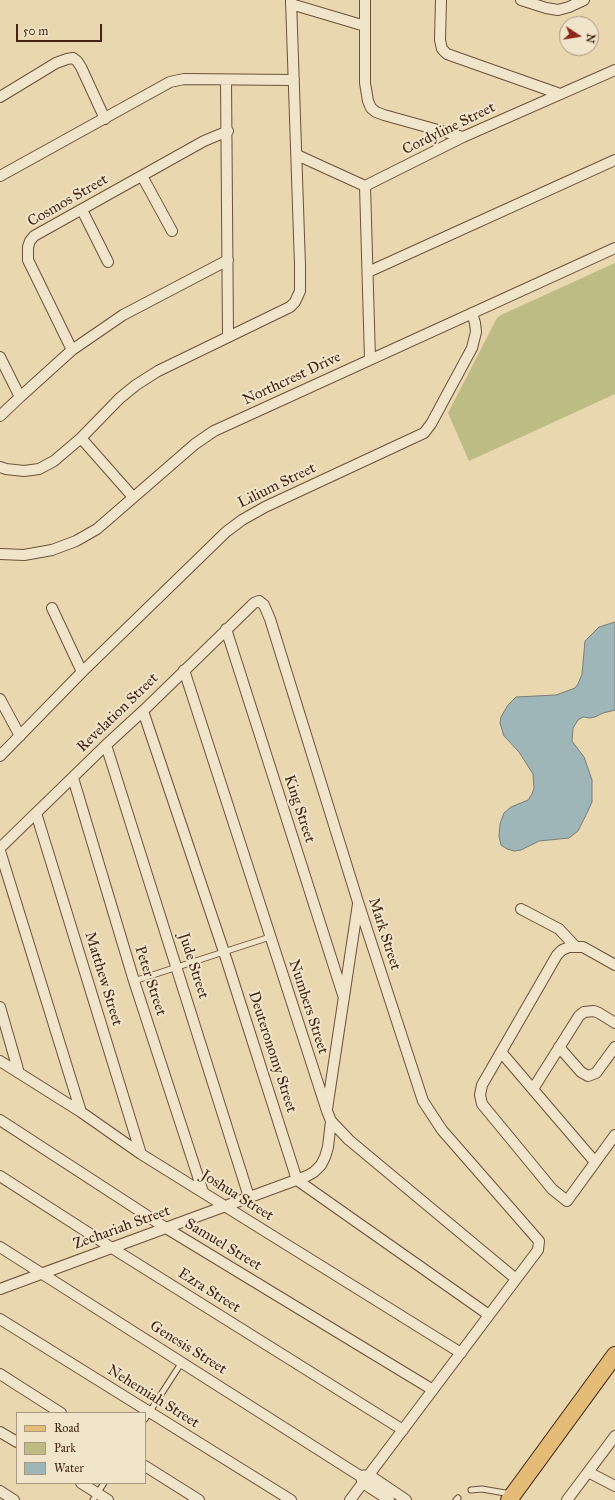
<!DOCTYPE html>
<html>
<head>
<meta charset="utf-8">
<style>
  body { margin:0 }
  #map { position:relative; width:615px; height:1500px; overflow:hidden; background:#e8d7af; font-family:"IM FELL Great Primer",serif }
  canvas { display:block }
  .legend { position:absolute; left:16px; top:1412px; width:130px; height:72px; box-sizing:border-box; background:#f0e5cb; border:1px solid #ab9881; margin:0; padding:5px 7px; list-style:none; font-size:12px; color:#442413 }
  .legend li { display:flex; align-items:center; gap:8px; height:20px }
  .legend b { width:20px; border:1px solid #ab9881 }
  .north { position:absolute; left:559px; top:16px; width:40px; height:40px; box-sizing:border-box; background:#f0e5cb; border:1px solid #ab9881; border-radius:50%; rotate:102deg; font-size:11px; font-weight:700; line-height:16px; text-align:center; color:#442413 }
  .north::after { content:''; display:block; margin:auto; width:14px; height:18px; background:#8f2418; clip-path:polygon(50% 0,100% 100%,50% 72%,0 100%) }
  .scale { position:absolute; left:16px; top:24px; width:86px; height:18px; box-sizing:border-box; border:2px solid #442413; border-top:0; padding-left:5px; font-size:12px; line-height:14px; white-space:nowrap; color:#442413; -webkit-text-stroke:3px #f0e5cb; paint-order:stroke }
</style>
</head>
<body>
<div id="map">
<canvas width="615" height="1500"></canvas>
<ul class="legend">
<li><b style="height:5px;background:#e4bc78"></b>Road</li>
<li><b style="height:11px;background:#bebc85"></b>Park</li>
<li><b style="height:11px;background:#9eb6b7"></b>Water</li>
</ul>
<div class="north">N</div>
<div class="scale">50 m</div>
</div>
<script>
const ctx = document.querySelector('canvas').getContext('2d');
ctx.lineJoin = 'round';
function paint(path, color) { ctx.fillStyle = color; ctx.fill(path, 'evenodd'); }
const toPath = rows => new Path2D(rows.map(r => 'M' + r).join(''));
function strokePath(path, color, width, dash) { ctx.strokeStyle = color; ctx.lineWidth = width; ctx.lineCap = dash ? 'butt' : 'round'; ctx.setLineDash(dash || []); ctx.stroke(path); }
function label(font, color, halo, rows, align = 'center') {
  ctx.font = font + ' "IM FELL Great Primer",serif'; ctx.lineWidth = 4; ctx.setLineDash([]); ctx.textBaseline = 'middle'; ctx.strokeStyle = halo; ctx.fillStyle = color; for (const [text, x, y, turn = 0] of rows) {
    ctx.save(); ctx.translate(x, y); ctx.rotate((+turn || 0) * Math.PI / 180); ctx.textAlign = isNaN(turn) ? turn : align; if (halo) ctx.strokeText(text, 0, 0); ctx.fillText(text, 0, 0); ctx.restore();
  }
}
paint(toPath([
  [615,263,615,394,469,461,448,413,497,318,501,315]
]), '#bebc85');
const water = toPath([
  [615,622,615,710,603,713,595,717,590,718,583,717,578,720,573,728,572,741,584,757,592,780,592,802,587,813,578,831,569,838,539,841,521,850,514,851,507,849,501,845,499,836,500,824,504,813,511,807,528,800,532,794,534,788,533,774,519,752,504,736,500,723,501,717,508,705,516,697,556,695,575,688,578,684,582,674,585,641,599,627,615,622]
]);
paint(water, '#9eb6b7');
strokePath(water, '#7a7c75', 1);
const service = toPath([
  [134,981,270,937],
  [145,1419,182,1362],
  [471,1490,482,1489,511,1494],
  [93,1500,104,1483],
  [456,1500,458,1498]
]);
const minor = toPath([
  [365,0,365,83,368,101,371,108,376,112,384,115,463,137],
  [441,0,440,40,442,49,447,54,560,94],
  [521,0,546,8,558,10,569,7,584,0],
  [291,4,365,26],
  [226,80,228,336],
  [0,97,56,63,67,59,73,58,77,61,81,67,105,119],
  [297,155,365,186],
  [0,176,170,82,184,79,294,80],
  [142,176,172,231],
  [365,186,463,137,615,70],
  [365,186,370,359],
  [82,210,108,262],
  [368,272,615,160],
  [72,350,28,260,28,247,30,241,34,236,204,141,228,131],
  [0,357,20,397],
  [0,416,20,397,72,350,123,315,228,260],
  [81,438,133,497],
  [0,467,6,469,24,471,39,469,54,461,81,438,120,398,136,385,158,371,290,307,295,302,300,291,300,265,291,0],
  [0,554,24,555,52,550,76,541,97,529,195,444,214,431,615,248],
  [52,608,82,672],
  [226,629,344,998],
  [184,670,327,1111,331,1121,349,1140,516,1279],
  [0,699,20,736],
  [143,711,224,952,297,1180,489,1315],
  [106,745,249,1197],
  [0,756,82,672,226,532,242,520,265,507,424,433,431,424,472,348,476,332,475,323,472,313],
  [73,778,134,981,203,1192],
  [36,813,141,1154],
  [0,848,106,745,143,711,254,603,259,601,264,605,270,619,358,902,423,1101,442,1130,539,1241,538,1250,350,1500],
  [0,851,81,1112],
  [521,909,559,929,575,946],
  [615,965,583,947,569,947,562,950,557,955,482,1085,480,1095,482,1104,543,1178,552,1189,567,1201,615,1135],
  [0,1007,19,1073],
  [559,1047,581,1072,588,1076,596,1073,615,1047],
  [501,1052,595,1162],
  [0,1061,81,1112,141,1154,461,1353],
  [533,1089,579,1016,584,1012,594,1011,599,1013,615,1023],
  [327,1109,358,904],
  [0,1120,166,1228,433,1390],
  [0,1176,112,1248,403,1430],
  [0,1247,360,1476,369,1475,406,1500],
  [0,1289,307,1176,314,1172,321,1165,325,1157,328,1147,331,1121],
  [0,1319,291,1500],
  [0,1374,61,1413],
  [0,1432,17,1442],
  [145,1466,199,1500],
  [588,1472,615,1486],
  [361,1478,363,1483,389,1500],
  [81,1483,108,1500],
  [0,1491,14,1500],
  [567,1500,615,1436]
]);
const primary = toPath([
  [509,1500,615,1355]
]);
strokePath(service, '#6d513a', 7);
strokePath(minor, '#6d513a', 12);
strokePath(primary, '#442413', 18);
strokePath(service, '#f0e5cb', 5);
strokePath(minor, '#f0e5cb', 10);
strokePath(primary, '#e4bc78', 16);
label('15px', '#442413', '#f0e5cb', [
  ["Cordyline Street",449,129,-26],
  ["Cosmos Street",68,201,-30],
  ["Northcrest Drive",292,379,-25],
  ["Lilium Street",277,486,-26],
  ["Revelation Street",118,713,-44],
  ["King Street",299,809,72],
  ["Mark Street",384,934,72],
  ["Jude Street",193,966,72],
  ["Matthew Street",103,979,73],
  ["Peter Street",150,981,72],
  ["Numbers Street",308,1007,72],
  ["Deuteronomy Street",272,1052,72],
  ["Joshua Street",237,1196,32],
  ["Zechariah Street",122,1228,-20],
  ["Samuel Street",223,1245,31],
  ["Ezra Street",209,1291,32],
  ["Genesis Street",188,1348,32],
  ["Nehemiah Street",153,1397,32]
]);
</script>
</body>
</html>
